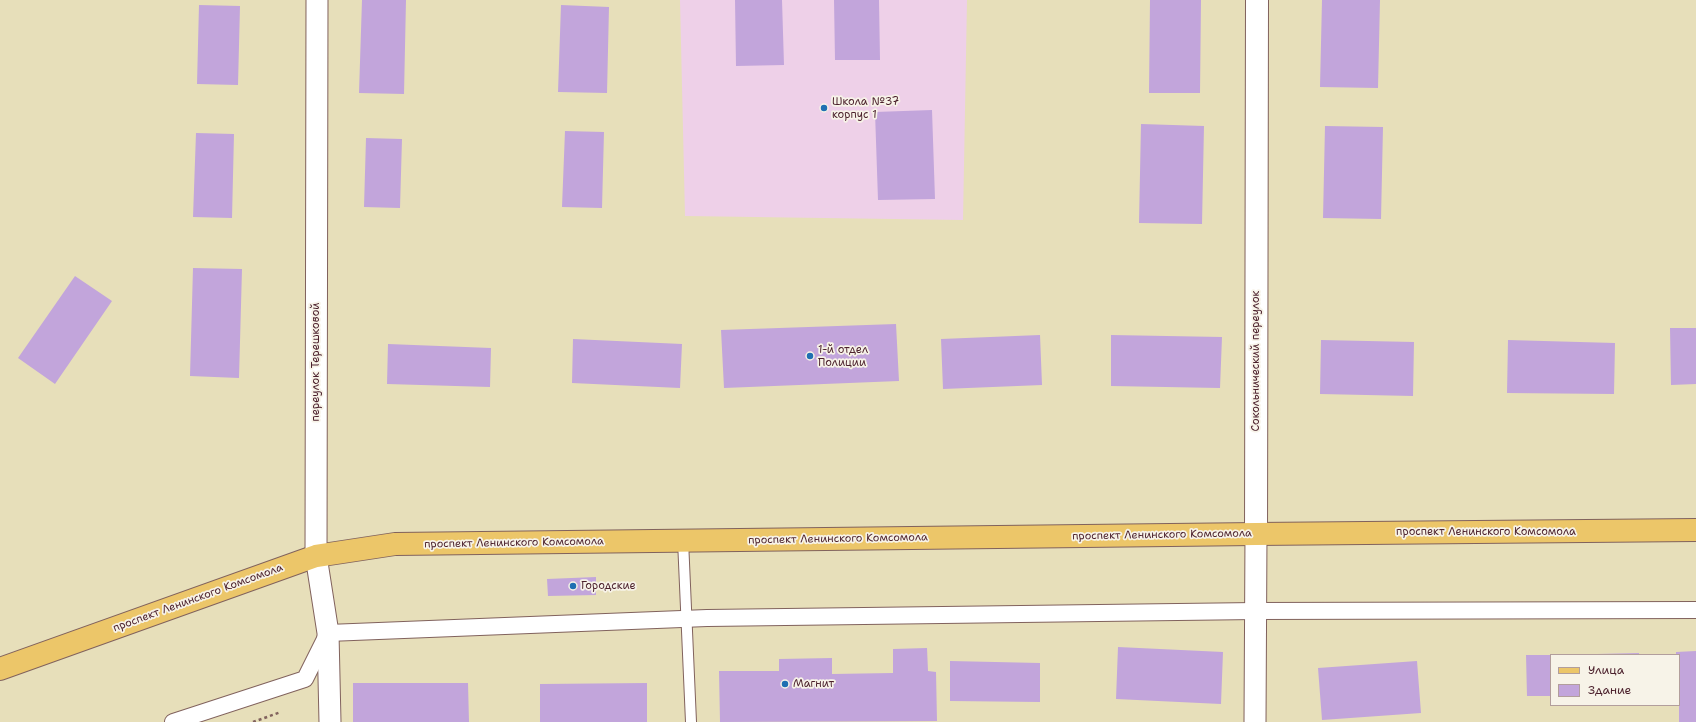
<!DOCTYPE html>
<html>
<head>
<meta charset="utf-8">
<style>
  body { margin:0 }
  #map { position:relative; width:1696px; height:722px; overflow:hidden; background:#e7dfba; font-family:"Shantell Sans",sans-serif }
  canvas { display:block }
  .legend { position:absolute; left:1550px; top:654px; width:130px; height:52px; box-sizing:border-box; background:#f7f3e8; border:1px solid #b29e9c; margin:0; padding:5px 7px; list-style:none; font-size:12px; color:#4a1f2b }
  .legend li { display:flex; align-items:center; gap:8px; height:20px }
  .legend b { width:20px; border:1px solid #b29e9c }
</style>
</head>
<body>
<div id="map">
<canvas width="1696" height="722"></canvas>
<ul class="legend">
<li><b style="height:5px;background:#ecc669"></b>Улица</li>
<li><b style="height:11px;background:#c2a5db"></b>Здание</li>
</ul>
</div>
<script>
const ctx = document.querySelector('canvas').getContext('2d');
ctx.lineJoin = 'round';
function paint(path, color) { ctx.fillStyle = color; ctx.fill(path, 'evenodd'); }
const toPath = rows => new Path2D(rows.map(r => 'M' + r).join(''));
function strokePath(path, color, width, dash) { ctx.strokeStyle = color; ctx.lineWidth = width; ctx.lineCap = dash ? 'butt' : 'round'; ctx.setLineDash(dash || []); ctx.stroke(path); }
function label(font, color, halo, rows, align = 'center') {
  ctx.font = font + ' "Shantell Sans",sans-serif'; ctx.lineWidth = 3.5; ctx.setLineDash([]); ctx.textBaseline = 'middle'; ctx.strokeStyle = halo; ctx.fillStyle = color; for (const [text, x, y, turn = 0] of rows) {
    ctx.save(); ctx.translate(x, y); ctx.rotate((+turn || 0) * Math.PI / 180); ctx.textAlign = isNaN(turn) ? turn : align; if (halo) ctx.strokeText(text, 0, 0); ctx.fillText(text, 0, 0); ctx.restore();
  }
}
paint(toPath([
  [680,0,967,0,963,220,685,216]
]), '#eed0e8');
paint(toPath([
  [362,0,406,0,404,94,359,93],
  [735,0,782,0,784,65,736,66],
  [834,0,879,0,880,60,835,60],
  [1150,0,1201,0,1200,93,1149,93],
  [1322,0,1380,0,1378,88,1320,87],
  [199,5,240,6,238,85,197,84],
  [561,5,609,7,607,93,558,92],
  [932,110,935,199,878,200,875,112],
  [1141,124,1204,126,1202,224,1139,223],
  [1325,126,1383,127,1381,219,1323,218],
  [565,131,604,132,602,208,562,207],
  [196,133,234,134,232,218,193,217],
  [366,138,402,139,400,208,364,207],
  [193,268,242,269,239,378,190,376],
  [75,276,112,301,55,384,18,358],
  [896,324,899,381,724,388,721,330],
  [1670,328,1696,328,1696,384,1671,385],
  [1040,335,1042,385,943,389,941,339],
  [1111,335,1222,337,1220,388,1111,386],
  [573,339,682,344,680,388,572,383],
  [1321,340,1414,342,1413,396,1320,394],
  [1508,340,1615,343,1614,394,1507,393],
  [388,344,491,348,490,387,387,384],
  [596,577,596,595,548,596,547,579],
  [1118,647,1223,652,1221,704,1116,699],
  [927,648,928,671,936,672,937,721,720,722,719,671,779,671,779,659,832,658,832,674,893,673,893,649],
  [1696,651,1696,722,1679,722,1679,655,1676,655,1676,652],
  [1639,653,1639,655,1597,655,1597,654],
  [1526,655,1551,655,1551,696,1527,696],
  [950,661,1040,663,1040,702,950,701],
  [1417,661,1421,713,1322,720,1318,668],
  [353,683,468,683,469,722,353,722],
  [647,683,647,722,540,722,540,684]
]), '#c2a5db');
const service = toPath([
  [683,540,691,722]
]);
const pedestrian = toPath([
  [173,722,305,679,328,633,707,618,1256,611,1696,610]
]);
const minor = toPath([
  [317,0,316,556,328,633,330,722],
  [1255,722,1256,534]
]);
const tertiary = toPath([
  [1256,534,1257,0]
]);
const primary = toPath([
  [0,669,316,556,395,544,1256,534,1696,530]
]);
strokePath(service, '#81625d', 12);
strokePath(pedestrian, '#81625d', 18);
strokePath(minor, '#81625d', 23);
strokePath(tertiary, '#81625d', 24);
strokePath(primary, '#81625d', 24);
strokePath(toPath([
  [253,722,281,712]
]), '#81625d', 2.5, [3, 3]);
strokePath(service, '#fff', 10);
strokePath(pedestrian, '#fff', 16);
strokePath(minor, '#fff', 21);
strokePath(tertiary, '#fff', 22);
strokePath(primary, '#ecc669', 22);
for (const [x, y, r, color] of [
  [824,108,4,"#1f6fb2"],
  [810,356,4,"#1f6fb2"],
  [573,586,4,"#1f6fb2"],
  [785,684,4,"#1f6fb2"]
]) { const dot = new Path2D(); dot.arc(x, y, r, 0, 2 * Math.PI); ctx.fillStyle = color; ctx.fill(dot); strokePath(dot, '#f7f3e8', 1.5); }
label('11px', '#4a1f2b', '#f7f3e8', [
  ["Школа №37",832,102],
  ["корпус 1",832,115],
  ["1-й отдел",818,350],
  ["Полиции",818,363],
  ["Городские",581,586],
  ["Магнит",793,684]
], 'left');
label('11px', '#4a1f2b', '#f7f3e8', [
  ["Сокольнический переулок",1256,361,-90],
  ["переулок Терешковой",316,362,-90],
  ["проспект Ленинского Комсомола",1486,532],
  ["проспект Ленинского Комсомола",1162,535,-1],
  ["проспект Ленинского Комсомола",838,539,-1],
  ["проспект Ленинского Комсомола",514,543,-1],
  ["проспект Ленинского Комсомола",198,598,-20]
]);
</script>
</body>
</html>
